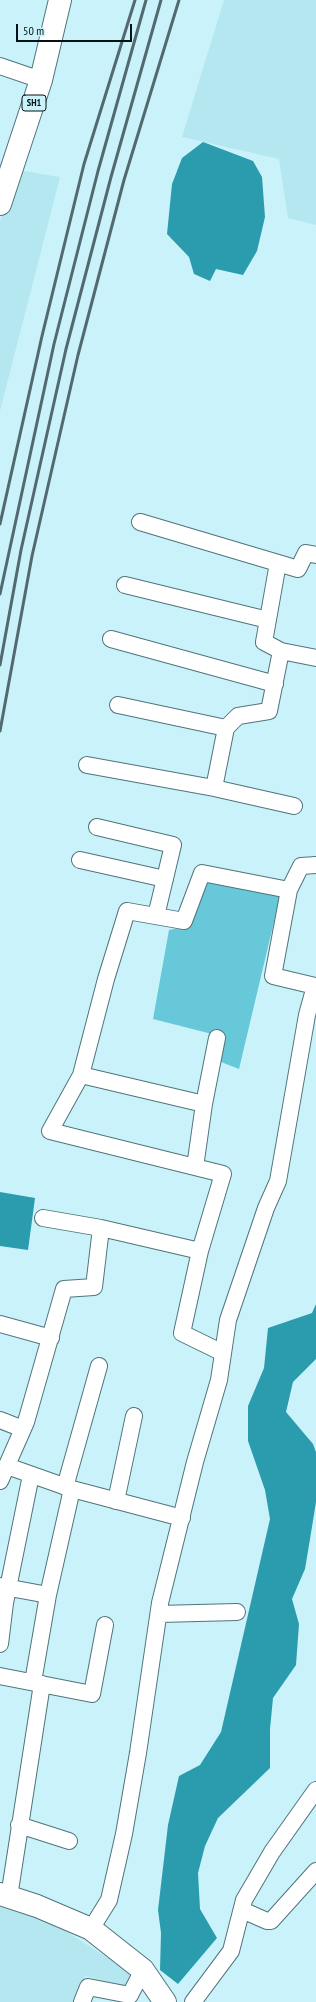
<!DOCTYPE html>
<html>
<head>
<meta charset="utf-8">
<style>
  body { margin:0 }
  #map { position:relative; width:316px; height:2002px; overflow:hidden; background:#caf2fa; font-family:"PT Sans Narrow",sans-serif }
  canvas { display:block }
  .scale { position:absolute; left:16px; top:24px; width:116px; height:18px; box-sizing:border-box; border:2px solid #041215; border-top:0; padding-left:5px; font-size:12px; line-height:14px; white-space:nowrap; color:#041215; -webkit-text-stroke:3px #caf2fa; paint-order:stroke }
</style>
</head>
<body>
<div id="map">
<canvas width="316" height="2002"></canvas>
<div class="scale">50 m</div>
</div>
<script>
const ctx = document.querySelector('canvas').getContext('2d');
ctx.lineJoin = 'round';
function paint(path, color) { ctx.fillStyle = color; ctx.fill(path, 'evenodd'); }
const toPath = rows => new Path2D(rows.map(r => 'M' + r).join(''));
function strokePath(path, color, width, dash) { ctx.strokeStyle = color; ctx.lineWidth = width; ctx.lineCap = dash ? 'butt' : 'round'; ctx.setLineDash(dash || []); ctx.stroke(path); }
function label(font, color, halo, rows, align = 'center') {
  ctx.font = font + ' "PT Sans Narrow",sans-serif'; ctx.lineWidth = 3; ctx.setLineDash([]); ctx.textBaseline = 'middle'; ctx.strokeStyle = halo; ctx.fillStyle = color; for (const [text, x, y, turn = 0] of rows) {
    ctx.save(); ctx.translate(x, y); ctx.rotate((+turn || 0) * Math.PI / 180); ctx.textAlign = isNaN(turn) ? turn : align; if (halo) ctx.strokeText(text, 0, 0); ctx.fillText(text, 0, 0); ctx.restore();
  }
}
paint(toPath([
  [224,0,316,0,316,225,288,218,279,159,182,137],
  [17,170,60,177,0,411,0,222],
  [0,1898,28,1907,133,1974,126,1987,85,1976,78,2002,0,2002]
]), '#b5e7f1');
paint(toPath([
  [207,879,281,892,239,1069,221,1062,220,1036,153,1019,169,930,188,926]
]), '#66c8d9');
paint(toPath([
  [203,142,253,161,262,177,265,217,257,251,243,275,216,269,210,281,194,274,189,257,167,234,172,184,182,158],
  [0,1192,35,1198,28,1250,0,1246],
  [316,1304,316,1359,293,1382,286,1412,313,1444,316,1452,316,1502,310,1539,305,1569,292,1599,299,1624,296,1665,273,1698,270,1729,270,1768,218,1818,205,1846,198,1873,200,1909,217,1938,178,1984,160,1970,161,1933,158,1910,168,1825,179,1776,200,1765,221,1732,270,1519,265,1490,248,1441,248,1406,264,1368,268,1328,312,1313]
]), '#2b9cad');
const street = toPath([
  [0,66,41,80],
  [140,522,298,569,306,553,316,555],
  [278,563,264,642,281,651,316,658],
  [125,585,268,620],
  [111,639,275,684],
  [118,705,226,728],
  [87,765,214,788,294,806],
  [214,788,226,728,238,716,269,711,281,651],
  [97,827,173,845,156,916],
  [80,860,165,879],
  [81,1075,106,979,127,911,184,921,202,873,289,890],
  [204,1104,81,1075,50,1131,223,1174,200,1251,182,1333,223,1353],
  [195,1167,204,1104,217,1038],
  [43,1218,101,1228,200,1251],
  [0,1324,51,1338],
  [0,1420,23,1429],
  [7,1466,72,1489,182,1518],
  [0,1481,26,1422,64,1289,94,1287,101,1228],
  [65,1487,99,1366],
  [116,1501,134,1416],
  [0,1586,48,1595],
  [159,1614,237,1612],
  [0,1644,5,1603,31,1475],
  [0,1676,92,1694,105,1625],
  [33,1682,48,1595,72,1489],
  [19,1825,69,1841],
  [9,1897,42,1684],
  [242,1910,267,1921,271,1921,316,1871],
  [91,1929,109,1900,124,1834,138,1753,160,1603,195,1462,219,1380,228,1320,266,1208,278,1181,307,1015,315,986,273,976,289,890,301,866,316,865],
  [82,2002,88,1987,130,1995,143,1970],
  [193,2002,231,1951,244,1900,272,1852,316,1790]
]);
const secondary = toPath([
  [0,1894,37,1906,91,1929,143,1970,165,2002]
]);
const primary = toPath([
  [0,204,41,80,60,0]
]);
strokePath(street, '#4f747b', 18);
strokePath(secondary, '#4f747b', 24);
strokePath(primary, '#4f747b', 24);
strokePath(street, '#fff', 16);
strokePath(secondary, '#fff', 22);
strokePath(primary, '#fff', 22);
strokePath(toPath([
  [0,524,42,336,84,164,135,0],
  [0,594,54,344,98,171,146,0],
  [0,665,21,550,66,349,111,177,161,0],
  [0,731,32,556,78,355,124,180,179,0]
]), '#526a6f', 3);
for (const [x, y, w] of [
  [34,103,24]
]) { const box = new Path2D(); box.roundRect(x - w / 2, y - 8, w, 16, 3); ctx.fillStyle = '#caf2fa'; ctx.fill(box); strokePath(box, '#041215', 1); }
label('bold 10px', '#041215', null, [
  ["SH1",34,103]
]);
</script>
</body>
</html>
